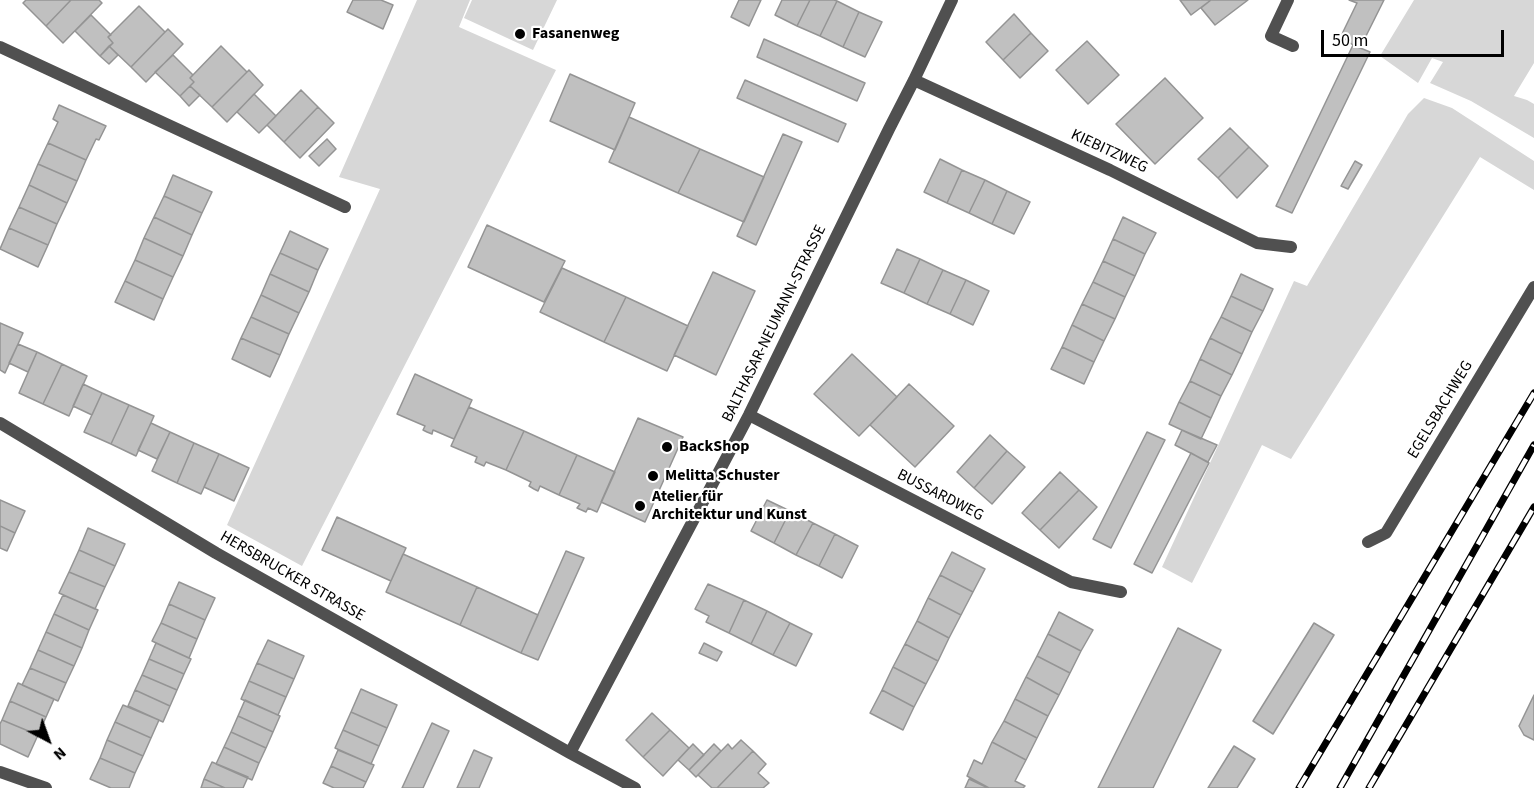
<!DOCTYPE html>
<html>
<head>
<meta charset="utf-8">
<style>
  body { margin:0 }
  #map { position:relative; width:1534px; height:788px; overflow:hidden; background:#fff; font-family:"Source Sans 3",sans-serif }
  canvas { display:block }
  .north { position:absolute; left:18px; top:710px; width:60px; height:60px; -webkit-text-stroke:4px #fff; paint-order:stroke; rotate:139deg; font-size:16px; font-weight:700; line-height:24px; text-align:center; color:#000 }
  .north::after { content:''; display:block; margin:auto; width:21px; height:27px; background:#000; clip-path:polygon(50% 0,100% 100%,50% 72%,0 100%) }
  .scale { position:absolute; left:1321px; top:30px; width:183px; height:27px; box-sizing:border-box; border:3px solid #000; border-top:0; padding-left:8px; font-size:18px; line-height:21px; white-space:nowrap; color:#000; -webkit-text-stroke:4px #fff; paint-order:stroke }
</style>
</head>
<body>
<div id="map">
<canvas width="1534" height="788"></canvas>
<div class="north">N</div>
<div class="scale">50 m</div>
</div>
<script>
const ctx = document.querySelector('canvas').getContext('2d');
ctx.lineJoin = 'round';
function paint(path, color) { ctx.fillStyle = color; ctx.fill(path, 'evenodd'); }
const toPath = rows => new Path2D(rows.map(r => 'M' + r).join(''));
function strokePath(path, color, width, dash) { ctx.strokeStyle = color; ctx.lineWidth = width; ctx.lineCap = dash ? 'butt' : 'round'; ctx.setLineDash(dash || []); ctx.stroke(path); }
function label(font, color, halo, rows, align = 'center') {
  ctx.font = font + ' "Source Sans 3",sans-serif'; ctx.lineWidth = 4.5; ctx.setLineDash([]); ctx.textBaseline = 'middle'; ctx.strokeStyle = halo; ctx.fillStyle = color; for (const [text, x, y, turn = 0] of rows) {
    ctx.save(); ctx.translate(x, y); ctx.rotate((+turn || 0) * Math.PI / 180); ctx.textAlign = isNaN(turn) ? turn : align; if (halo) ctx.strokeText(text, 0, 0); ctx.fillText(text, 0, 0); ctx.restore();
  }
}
paint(toPath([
  [417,0,470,0,459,27,556,70,302,566,227,525,380,189,339,177],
  [472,0,557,0,533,50,464,18],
  [1414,0,1534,0,1534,63,1514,96,1527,100,1534,104,1534,138,1471,101,1430,83,1443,62,1432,58,1418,83,1380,56],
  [1424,98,1452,108,1534,161,1534,190,1480,157,1291,459,1262,445,1192,583,1162,567,1294,281,1307,286,1408,114]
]), '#d7d7d7');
const building = toPath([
  [26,0,71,0,46,26,23,3,26,0],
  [71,0,99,0,102,3,63,43,46,26,71,0],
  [353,0,381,0,393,5,383,29,347,12,353,0],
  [739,0,761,0,749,26,731,17,739,0],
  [782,0,810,0,797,26,775,15,782,0],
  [810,0,834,0,837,1,820,36,797,26,810,0],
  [1180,0,1211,0,1191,15,1180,0],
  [1211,0,1248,0,1215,25,1201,8,1211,0],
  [1349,0,1384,0,1360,48,1353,45,1341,36,1357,3,1349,0],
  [837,1,859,12,843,47,820,36,837,1],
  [139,6,165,32,131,67,109,46,113,43,108,37,139,6],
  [859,12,882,22,865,57,843,47,859,12],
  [1014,14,1031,33,1003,60,986,42,1014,14],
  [91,15,111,35,108,37,113,43,100,56,75,31,91,15],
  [168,29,183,44,146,82,131,67,168,29],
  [1031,33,1048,51,1020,78,1003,60,1031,33],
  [764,39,865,83,857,101,757,57,764,39],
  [1087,41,1119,75,1088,104,1056,70,1087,41],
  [1353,45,1370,52,1292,213,1276,206,1353,45],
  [109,46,118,55,109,64,100,56,109,46],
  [221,46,247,72,212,107,190,86,194,82,190,78,221,46],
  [173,55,193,75,190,78,194,82,180,96,155,72,173,55],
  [249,70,263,85,227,122,212,107,249,70],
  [570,74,635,103,615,150,550,121,570,74],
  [1165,78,1203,118,1155,164,1116,124,1165,78],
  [745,80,846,124,838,142,737,98,745,80],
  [190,86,200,95,189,106,180,96,190,86],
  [301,90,318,107,284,142,267,125,301,90],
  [254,94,276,116,259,133,237,112,254,94],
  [59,105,106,126,99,140,96,139,86,160,48,143,58,122,53,119,59,105],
  [318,107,334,123,300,158,284,142,318,107],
  [629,117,700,149,678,193,609,162,629,117],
  [1230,128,1249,147,1218,178,1198,159,1230,128],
  [783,134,802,142,756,245,737,236,783,134],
  [327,139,336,149,319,166,309,156,327,139],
  [48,143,86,160,77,181,38,164,48,143],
  [1249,147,1268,166,1237,198,1218,178,1249,147],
  [700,149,764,177,744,222,678,193,700,149],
  [940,159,962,170,947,203,924,192,940,159],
  [1355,161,1362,165,1348,189,1341,186,1355,161],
  [38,164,77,181,67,203,29,185,38,164],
  [962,170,985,180,969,213,947,203,962,170],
  [173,175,212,192,202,213,164,196,173,175],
  [985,180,1007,191,992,224,969,213,985,180],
  [29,185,67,203,57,224,19,207,29,185],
  [1007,191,1030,202,1014,234,992,224,1007,191],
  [164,196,202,213,192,235,154,217,164,196],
  [19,207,57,224,48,245,9,228,19,207],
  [154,217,192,235,183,256,144,238,154,217],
  [1123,217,1156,233,1145,254,1113,239,1123,217],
  [487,225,565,261,544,302,468,267,487,225],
  [9,228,48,245,38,267,0,249,9,228],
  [290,231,328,249,318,270,280,253,290,231],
  [144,238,183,256,173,277,135,260,144,238],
  [1113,239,1145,254,1135,276,1103,261,1113,239],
  [897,249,920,259,904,293,881,283,897,249],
  [280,253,318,270,309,292,270,274,280,253],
  [920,259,943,270,927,304,904,293,920,259],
  [135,260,173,277,163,299,125,281,135,260],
  [1103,261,1135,276,1125,297,1093,282,1103,261],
  [562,268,626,297,604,342,540,312,562,268],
  [943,270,966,280,950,314,927,304,943,270],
  [713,272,755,291,716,375,674,355,713,272],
  [270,274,309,292,299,313,261,295,270,274],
  [1241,274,1273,289,1263,311,1231,296,1241,274],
  [966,280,989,291,973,325,950,314,966,280],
  [125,281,163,299,154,320,115,302,125,281],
  [1093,282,1125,297,1115,319,1082,304,1093,282],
  [261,295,299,313,289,334,251,317,261,295],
  [1231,296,1263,311,1252,332,1221,317,1231,296],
  [626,297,688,326,667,371,604,342,626,297],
  [1082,304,1115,319,1104,341,1072,325,1082,304],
  [251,317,289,334,280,355,241,338,251,317],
  [1221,317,1252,332,1242,354,1210,338,1221,317],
  [0,323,23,333,5,373,0,370,0,323],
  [1072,325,1104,341,1094,362,1062,347,1072,325],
  [241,338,280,355,270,377,232,359,241,338],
  [1210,338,1242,354,1232,375,1200,359,1210,338],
  [18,344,37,352,28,372,9,363,18,344],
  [1062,347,1094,362,1084,384,1051,369,1062,347],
  [37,352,62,364,43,404,19,393,37,352],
  [852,354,897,397,859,436,814,394,852,354],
  [1200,359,1232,375,1221,396,1190,381,1200,359],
  [62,364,87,376,69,416,43,404,62,364],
  [415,374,472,400,454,439,433,430,432,434,427,432,423,430,425,426,397,414,415,374],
  [1190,381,1221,396,1211,418,1179,402,1190,381],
  [83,384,102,393,92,415,73,406,83,384],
  [909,384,954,426,915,467,870,425,909,384],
  [102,393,129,405,111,444,84,432,102,393],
  [1179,402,1211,418,1201,439,1169,424,1179,402],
  [129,405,154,416,136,456,111,444,129,405],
  [469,407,524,431,506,470,486,462,484,466,475,462,477,457,451,446,469,407],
  [638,418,683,437,645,522,601,502,638,418],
  [151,423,170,432,157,459,138,450,151,423],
  [1182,430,1217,445,1208,462,1175,445,1182,430],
  [524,431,577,455,559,495,540,486,538,491,534,489,529,486,531,482,506,470,524,431],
  [170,432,194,443,177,483,152,471,170,432],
  [1147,432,1165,440,1111,548,1093,539,1147,432],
  [990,435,1007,451,974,488,957,472,990,435],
  [194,443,219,454,201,494,177,483,194,443],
  [1007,451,1025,467,992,504,974,488,1007,451],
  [1191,453,1209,463,1152,573,1134,564,1191,453],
  [219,454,249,468,234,501,204,487,219,454],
  [577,455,615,472,597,512,588,508,586,512,577,508,580,504,559,495,577,455],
  [1060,472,1079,490,1040,530,1022,513,1060,472],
  [1079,490,1097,507,1059,548,1040,530,1079,490],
  [0,500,25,511,15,533,0,526,0,500],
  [767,500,790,511,774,543,751,531,767,500],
  [790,511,813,523,796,555,774,543,790,511],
  [337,517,406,548,391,581,322,550,337,517],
  [813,523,835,534,819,566,796,555,813,523],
  [0,526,15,533,7,551,0,548,0,526],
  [88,528,125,544,115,566,79,550,88,528],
  [835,534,858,546,842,578,819,566,835,534],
  [79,550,115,566,105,587,69,572,79,550],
  [566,551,584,558,538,660,521,653,566,551],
  [952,552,985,569,973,592,940,575,952,552],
  [403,554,477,587,460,625,386,592,403,554],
  [69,572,105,587,95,609,59,593,69,572],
  [940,575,973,592,961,615,928,598,940,575],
  [179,582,215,598,205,620,169,604,179,582],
  [708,584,744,600,729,633,706,622,709,616,695,609,708,584],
  [477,587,538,615,521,653,460,625,477,587],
  [63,595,98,610,89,630,54,614,63,595],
  [928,598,961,615,949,638,917,621,928,598],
  [744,600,767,611,751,644,729,633,744,600],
  [169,604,205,620,197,639,161,623,169,604],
  [767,611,790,623,773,655,751,644,767,611],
  [1059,612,1093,630,1081,651,1048,634,1059,612],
  [54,614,89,630,82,648,46,632,54,614],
  [917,621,949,638,938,661,905,644,917,621],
  [161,623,197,639,189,658,152,641,161,623],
  [790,623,812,634,796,666,773,655,790,623],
  [1314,623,1334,635,1273,734,1253,721,1314,623],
  [1178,628,1221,650,1153,788,1098,788,1178,628],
  [46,632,82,648,74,666,38,650,46,632],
  [1048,634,1081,651,1070,673,1037,656,1048,634],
  [268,640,304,656,294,679,257,663,268,640],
  [156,643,191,659,184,674,149,659,156,643],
  [704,643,722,652,717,661,699,653,704,643],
  [905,644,938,661,926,684,893,667,905,644],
  [38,650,74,666,66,683,30,668,38,650],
  [1037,656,1070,673,1059,695,1026,677,1037,656],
  [149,659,184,674,177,690,142,675,149,659],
  [257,663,294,679,286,697,249,681,257,663],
  [893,667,926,684,914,707,882,690,893,667],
  [30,668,66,683,58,701,22,685,30,668],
  [142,675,177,690,170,706,135,690,142,675],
  [1026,677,1059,695,1048,716,1015,699,1026,677],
  [249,681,286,697,278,715,241,699,249,681],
  [18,683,54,699,46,717,10,701,18,683],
  [361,689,397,705,387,728,351,712,361,689],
  [135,690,170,706,163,722,128,706,135,690],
  [882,690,914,707,903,730,870,713,882,690],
  [1534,695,1534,740,1524,735,1519,726,1534,695],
  [1015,699,1048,716,1037,738,1004,721,1015,699],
  [245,700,280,716,273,732,238,716,245,700],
  [10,701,46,717,38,735,2,720,10,701],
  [123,705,159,720,151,738,115,722,123,705],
  [351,712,387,728,379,746,343,730,351,712],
  [652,713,670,730,643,757,626,740,652,713],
  [238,716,273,732,266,748,231,732,238,716],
  [2,720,38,735,28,757,0,744,0,724,2,720],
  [1004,721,1037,738,1026,760,992,742,1004,721],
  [115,722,151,738,143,756,107,740,115,722],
  [432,723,449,731,423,788,402,788,432,723],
  [343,730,379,746,371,764,335,748,343,730],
  [670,730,689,748,663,776,643,757,670,730],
  [231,732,266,748,259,763,224,747,231,732],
  [107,740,143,756,135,773,100,758,107,740],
  [741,740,753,751,717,788,712,788,698,775,728,744,732,749,741,740],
  [992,742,1026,760,1015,781,1025,786,1023,788,989,788,967,776,974,760,982,764,992,742],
  [693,744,704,755,689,770,678,760,693,744],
  [714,744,721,751,696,777,689,770,714,744],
  [1234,746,1255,759,1237,788,1208,788,1234,746],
  [224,747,259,763,252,780,216,764,224,747],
  [338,750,374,765,366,782,331,766,338,750],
  [474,750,492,758,479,788,457,788,474,750],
  [753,751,766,764,758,773,769,783,763,788,717,788,753,751],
  [100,758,135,773,129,788,111,788,90,779,100,758],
  [212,762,248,777,243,788,225,788,204,779,212,762],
  [331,766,366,782,363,788,334,788,323,783,331,766],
  [204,779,225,788,201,788,204,779],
  [969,779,988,788,965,788,969,779]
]);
paint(building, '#c0c0c0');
strokePath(building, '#949494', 1.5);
strokePath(toPath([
  [1288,0,1271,36,1293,46],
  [0,47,345,207],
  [914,80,1110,170,1257,243,1291,247],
  [749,415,1071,582,1121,592],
  [0,423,216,553,570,753,635,788],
  [1368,542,1386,533,1534,287],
  [570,753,749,415,889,129,914,80,952,0],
  [0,772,46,788]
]), '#505050', 12);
const rail = toPath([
  [1299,788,1534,393],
  [1340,788,1534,445],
  [1369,788,1534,507]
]);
strokePath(rail, '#000', 7);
strokePath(rail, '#fff', 4.5, [14]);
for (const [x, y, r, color] of [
  [520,34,6,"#000"],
  [667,447,6,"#000"],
  [653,476,6,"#000"],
  [640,506,6,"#000"]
]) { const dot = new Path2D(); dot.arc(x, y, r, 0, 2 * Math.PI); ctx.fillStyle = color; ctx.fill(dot); strokePath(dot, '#fff', 2); }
label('bold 16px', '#000', '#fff', [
  ["Fasanenweg",532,34],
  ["BackShop",679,447],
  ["Melitta Schuster",665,476],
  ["Atelier für",652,497],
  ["Architektur und Kunst",652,515]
], 'left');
label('16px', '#000', '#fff', [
  ["KIEBITZWEG",1109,152,25],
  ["BALTHASAR-NEUMANN-STRASSE",775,324,-64],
  ["EGELSBACHWEG",1441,410,-59],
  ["BUSSARDWEG",940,496,27],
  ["HERSBRUCKER STRASSE",292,577,30]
]);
</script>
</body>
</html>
